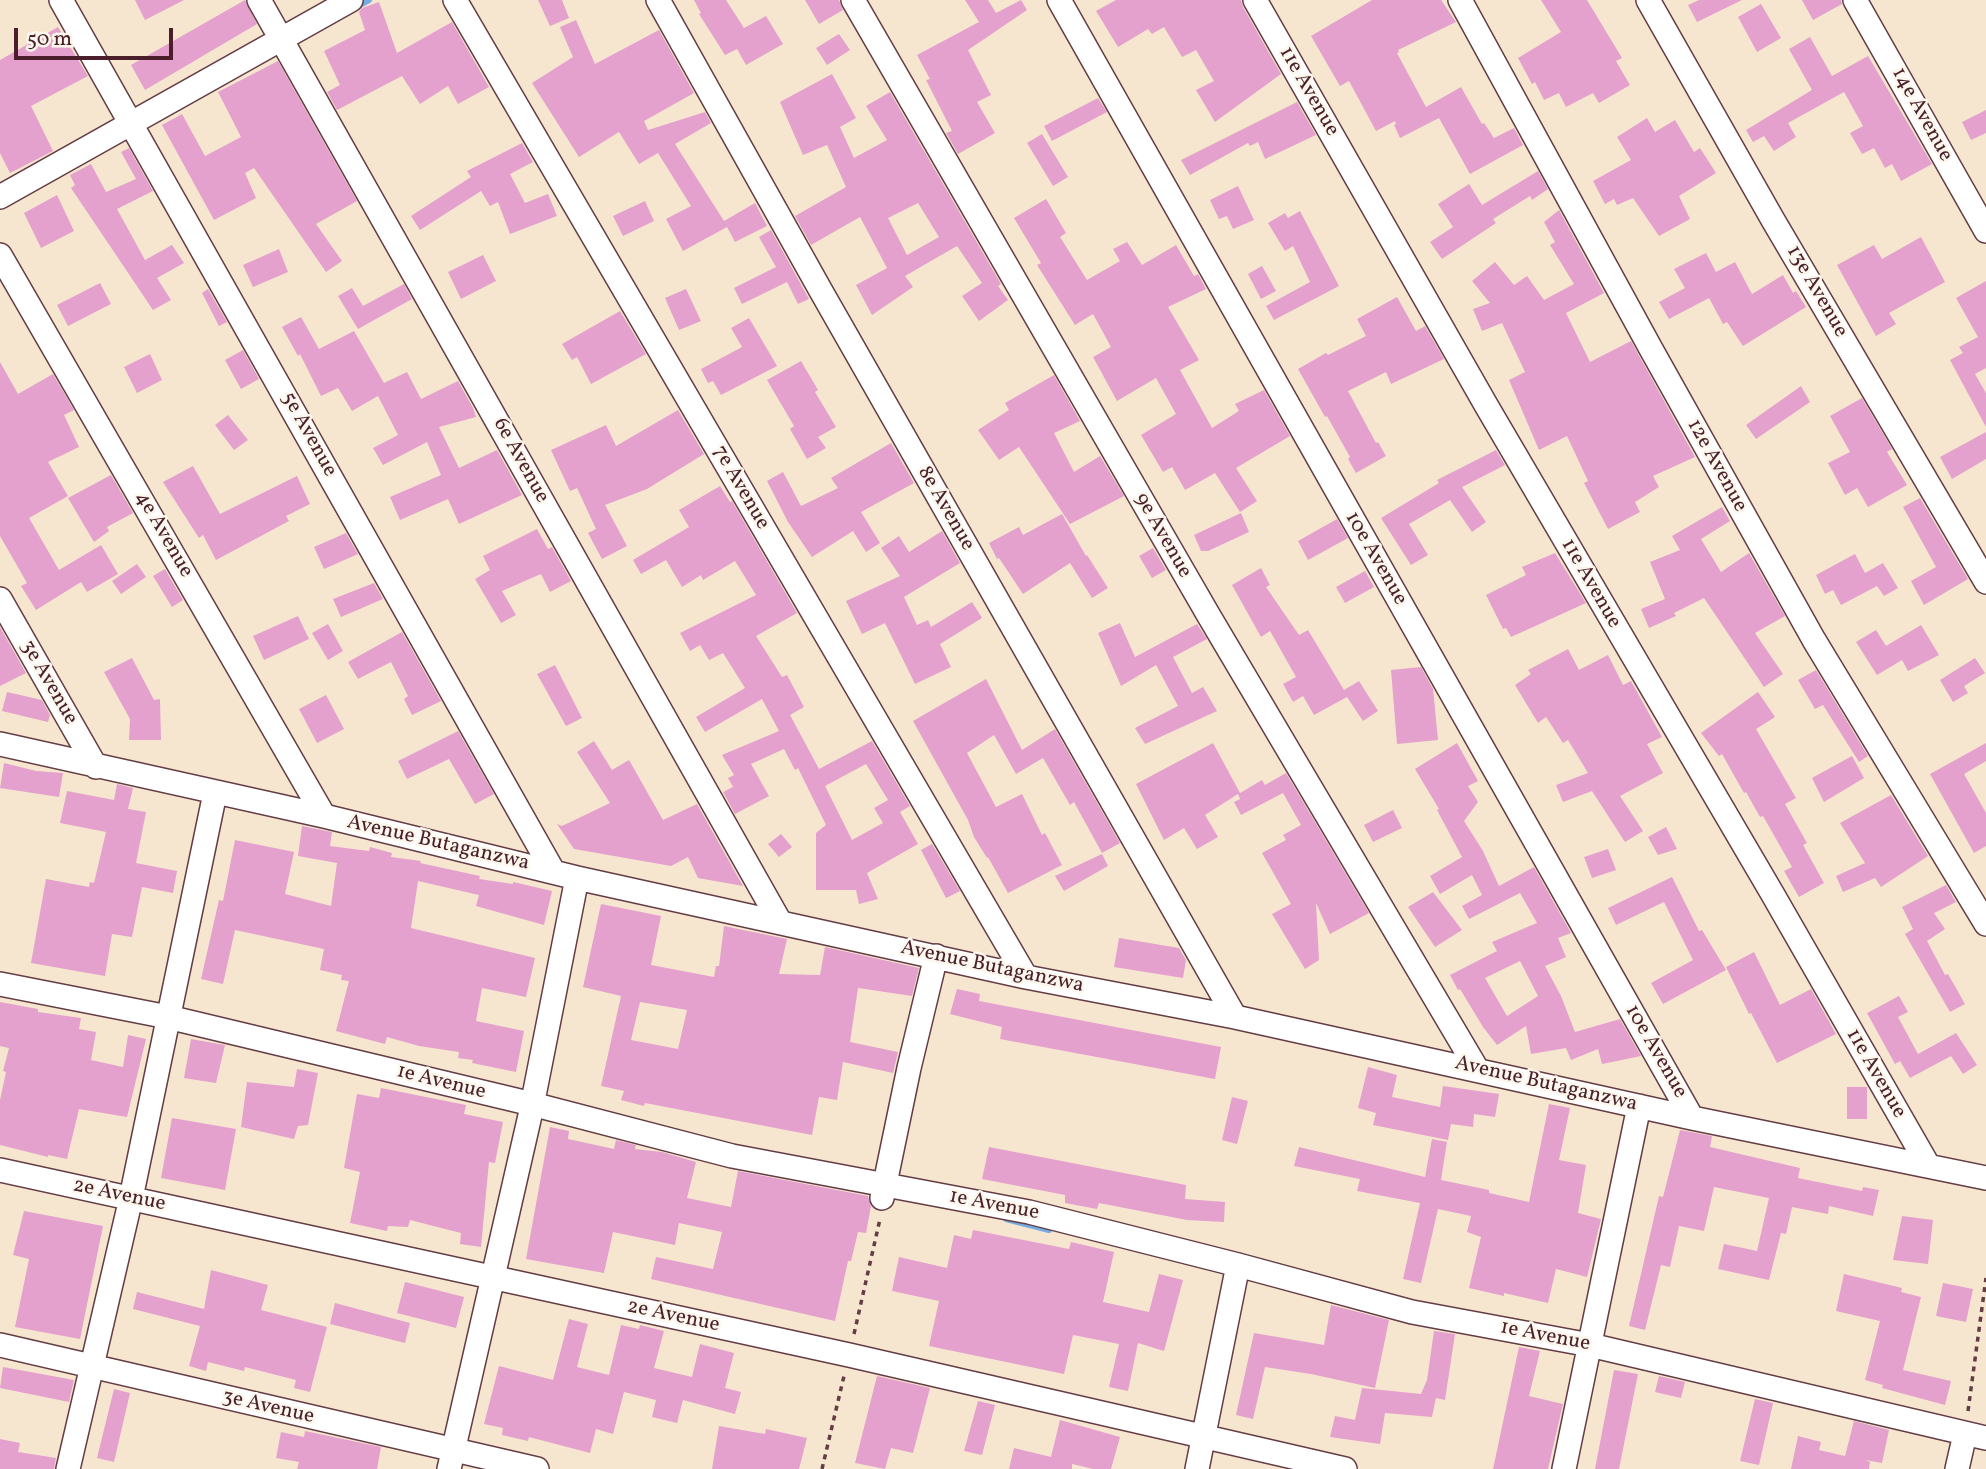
<!DOCTYPE html>
<html>
<head>
<meta charset="utf-8">
<style>
  body { margin:0 }
  #map { position:relative; width:1986px; height:1469px; overflow:hidden; background:#f6e6d0; font-family:Vollkorn,serif }
  canvas { display:block }
  .scale { position:absolute; left:14px; top:28px; width:159px; height:32px; box-sizing:border-box; border:4px solid #4a1f2b; border-top:0; padding-left:9px; font-size:21px; line-height:24px; white-space:nowrap; color:#4a1f2b; -webkit-text-stroke:5px #fbf7ec; paint-order:stroke }
</style>
</head>
<body>
<div id="map">
<canvas width="1986" height="1469"></canvas>
<div class="scale">50 m</div>
</div>
<script>
const ctx = document.querySelector('canvas').getContext('2d');
ctx.lineJoin = 'round';
const toPath = rows => new Path2D(rows.map(r => 'M' + r).join(''));
function strokePath(path, color, width, dash) { ctx.strokeStyle = color; ctx.lineWidth = width; ctx.lineCap = dash ? 'butt' : 'round'; ctx.setLineDash(dash || []); ctx.stroke(path); }
function paint(path, color) { ctx.fillStyle = color; ctx.fill(path, 'evenodd'); }
function label(font, color, halo, rows, align = 'center') {
  ctx.font = font + ' Vollkorn,serif'; ctx.lineWidth = 5; ctx.setLineDash([]); ctx.textBaseline = 'middle'; ctx.strokeStyle = halo; ctx.fillStyle = color; for (const [text, x, y, turn = 0] of rows) {
    ctx.save(); ctx.translate(x, y); ctx.rotate((+turn || 0) * Math.PI / 180); ctx.textAlign = isNaN(turn) ? turn : align; if (halo) ctx.strokeText(text, 0, 0); ctx.fillText(text, 0, 0); ctx.restore();
  }
}
strokePath(toPath([
  [356,7,369,0],
  [1006,1219,1049,1230]
]), '#75abe3', 6);
paint(toPath([
  [135,0,184,0,145,20],
  [245,0,257,24,145,90,131,65],
  [538,0,562,0,569,18,550,26],
  [694,0,726,0,744,28,766,16,783,44,746,65,737,49,725,55,699,14,701,13],
  [805,0,839,0,843,10,819,24],
  [965,0,988,0,996,13,1021,0,1027,10,968,50,991,95,977,102,995,133,958,154,946,133,952,131,926,80,930,79,917,55,979,22],
  [1116,0,1241,0,1243,7,1281,74,1215,122,1196,90,1214,81,1196,50,1182,57,1164,27,1152,34,1148,29,1118,47,1096,11],
  [1372,0,1441,0,1456,22,1398,50,1399,52,1397,53,1426,107,1461,87,1482,124,1484,123,1494,138,1514,128,1523,145,1470,174,1439,118,1400,138,1394,125,1396,124,1395,121,1376,131,1349,81,1340,86,1311,36],
  [1541,0,1587,0,1622,58,1616,61,1630,85,1599,103,1593,93,1566,107,1559,93,1544,100,1535,82,1532,84,1518,58,1561,32],
  [1699,0,1742,0,1697,22,1688,5],
  [1802,0,1841,0,1842,4,1813,20],
  [379,2,397,53,452,22,489,87,458,104,448,86,420,104,402,76,337,110,327,92,340,85,324,51,365,30,359,12,362,8],
  [1761,4,1781,38,1757,52,1738,17],
  [576,20,595,64,659,30,694,93,644,121,648,130,705,112,711,123,675,144,724,221,755,203,767,226,735,242,727,227,683,251,666,219,691,206,658,153,639,164,619,132,579,157,532,83,573,57,560,27],
  [58,27,88,76,31,106,53,151,10,173,0,153,0,60],
  [839,34,850,50,827,65,816,48],
  [1810,37,1832,76,1868,56,1932,164,1901,181,1892,164,1885,168,1874,148,1862,154,1850,133,1863,126,1844,92,1788,123,1796,137,1774,151,1764,136,1753,142,1746,130,1812,90,1789,49],
  [278,61,357,201,316,224,342,261,326,272,254,168,245,173,256,198,214,220,162,125,182,114,205,156,241,137,218,92],
  [832,74,856,118,840,127,854,158,887,140,866,106,890,92,1001,284,998,286,1008,300,979,321,962,296,982,283,957,246,905,276,913,287,872,315,856,285,887,268,860,217,811,245,795,216,846,187,827,145,803,155,780,102],
  [918,203,939,237,907,255,888,218],
  [1098,98,1107,112,1052,141,1044,126],
  [1297,102,1316,135,1265,159,1258,142,1250,146,1248,143,1190,175,1181,160],
  [1986,110,1986,133,1971,140,1962,122],
  [1647,118,1655,132,1675,120,1694,152,1700,148,1716,173,1679,196,1690,219,1659,236,1633,198,1617,205,1614,199,1605,204,1593,181,1631,160,1617,137],
  [1042,134,1068,177,1053,186,1027,143],
  [522,143,533,162,510,174,525,203,548,194,557,216,510,234,498,202,490,206,481,191,420,230,411,216,471,177,467,171],
  [129,148,153,191,117,209,145,260,172,245,184,263,157,278,171,300,153,310,71,188,75,185,70,175,91,164,106,192,136,179,121,152],
  [1538,171,1548,189,1532,200,1530,196,1493,219,1496,223,1442,259,1430,242,1453,227,1438,204,1469,184,1482,205],
  [1238,186,1254,220,1233,229,1227,216,1219,219,1210,200],
  [57,195,74,231,41,248,24,213],
  [1046,199,1066,233,1060,237,1087,280,1120,261,1113,249,1127,242,1142,265,1176,245,1194,276,1198,274,1206,289,1168,307,1199,360,1180,370,1212,428,1239,411,1235,404,1264,390,1290,436,1236,468,1257,501,1240,512,1215,473,1185,490,1172,467,1163,472,1141,435,1176,414,1156,378,1117,401,1093,357,1111,347,1093,314,1075,325,1037,265,1041,263,1014,218],
  [645,201,654,221,623,236,613,216],
  [1559,210,1604,293,1566,313,1590,362,1631,341,1695,457,1653,476,1659,487,1635,502,1640,512,1608,529,1584,483,1588,481,1567,436,1539,450,1509,380,1525,372,1502,323,1482,331,1473,309,1490,303,1472,281,1495,262,1514,285,1527,276,1544,300,1574,284,1550,245,1555,242,1544,222],
  [1300,211,1339,286,1274,320,1266,306,1310,282,1293,246,1285,251,1268,223,1285,213,1288,218],
  [771,230,809,299,798,304,787,282,742,304,734,288,776,267,759,237],
  [1921,237,1945,282,1889,313,1896,324,1876,336,1837,265,1874,245,1882,259],
  [279,249,288,272,253,287,243,265],
  [1706,253,1716,272,1735,262,1752,294,1783,275,1793,293,1796,291,1806,307,1743,346,1727,322,1723,324,1709,298,1669,319,1659,302,1685,288,1674,269],
  [483,255,496,281,461,299,448,272],
  [1262,266,1276,291,1261,299,1248,274],
  [1986,281,1986,368,1975,374,1986,393,1986,427,1950,360,1963,353,1959,347,1978,337,1956,298],
  [100,283,111,304,68,326,57,305],
  [404,284,412,299,358,329,338,296,352,288,363,306],
  [208,289,227,322,219,326,202,293],
  [686,289,701,321,679,330,665,298],
  [1397,297,1416,331,1425,326,1444,359,1391,384,1386,372,1348,391,1376,443,1378,442,1386,456,1356,473,1348,459,1350,457,1327,416,1325,417,1298,369,1326,353,1328,355,1366,336,1357,319],
  [620,311,646,354,591,384,577,357,572,360,562,344],
  [301,317,319,349,354,331,384,383,407,372,421,399,458,381,473,408,476,417,439,427,459,468,497,450,522,495,459,524,448,499,400,520,390,497,441,475,427,442,383,465,373,448,398,435,378,396,352,411,338,388,321,396,300,354,298,356,282,327],
  [749,318,777,366,721,395,713,381,708,383,701,369,742,347,731,328],
  [243,350,259,379,241,389,225,360],
  [150,354,162,380,137,393,124,367],
  [801,361,818,390,815,392,836,427,818,437,826,448,807,459,790,429,794,426,767,380],
  [0,362,18,394,53,374,74,410,64,415,79,447,48,462,68,496,29,518,59,570,101,545,118,574,87,592,81,582,36,610,21,586,27,583,0,536],
  [1054,375,1080,421,1054,433,1074,472,1100,456,1124,496,1070,524,1019,447,999,460,978,430,1009,410,1005,403],
  [1801,386,1810,402,1756,439,1746,425],
  [1862,398,1892,449,1887,452,1907,485,1868,507,1857,488,1845,495,1828,463,1850,452,1830,416],
  [678,410,704,454,647,489,605,505,627,546,602,559,588,533,596,529,577,488,570,491,551,450,606,425,616,446],
  [228,415,248,440,234,450,215,425],
  [1986,432,1986,459,1952,479,1940,457],
  [891,443,914,483,861,512,880,543,866,552,853,531,812,557,788,522,767,481,783,472,801,506,838,488,831,478],
  [1496,450,1505,465,1462,487,1486,522,1472,532,1450,500,1409,524,1428,555,1411,565,1381,518,1439,483,1437,480],
  [193,466,220,514,297,476,310,504,286,516,289,521,216,560,203,535,199,538,163,482],
  [111,475,133,513,107,527,109,531,94,542,68,498],
  [720,486,730,502,732,501,797,613,756,636,782,677,787,675,804,707,790,715,819,769,872,741,910,806,900,812,918,844,867,873,878,899,859,904,856,890,816,890,816,833,826,825,798,768,795,770,784,749,751,764,769,796,735,814,723,792,733,787,728,778,734,775,722,755,779,731,762,699,705,732,696,717,745,688,723,653,709,660,700,645,690,651,680,633,756,595,735,561,703,580,701,575,682,587,666,560,641,574,633,560,689,527,679,510],
  [866,764,888,800,874,808,883,823,852,840,825,786],
  [1920,498,1968,579,1924,605,1911,581,1936,567,1903,507],
  [1722,507,1730,521,1701,539,1721,572,1749,553,1785,616,1755,633,1783,674,1764,687,1704,598,1674,613,1676,616,1649,628,1641,609,1665,599,1650,562,1680,550,1672,536],
  [1241,513,1249,532,1208,551,1201,551,1194,535],
  [1062,514,1086,556,1087,555,1108,588,1092,598,1070,563,1023,594,999,558,997,559,989,543,1019,527,1023,535],
  [1337,519,1348,538,1308,560,1298,541],
  [537,529,548,549,552,547,571,581,550,592,541,574,502,591,516,615,501,623,475,579,490,570,483,556],
  [942,531,960,563,904,597,917,625,928,620,931,627,972,602,982,618,940,644,951,667,915,684,885,623,862,634,846,601,900,576,881,548,899,536,909,552],
  [346,533,358,554,324,569,314,547],
  [1153,548,1166,570,1152,578,1139,556],
  [1555,553,1586,603,1511,637,1506,628,1503,629,1486,595,1526,575,1522,567],
  [1855,554,1865,573,1883,563,1898,588,1884,596,1877,586,1841,605,1833,590,1825,594,1816,575],
  [137,564,146,577,121,594,112,581],
  [1261,568,1270,585,1266,587,1299,635,1308,630,1344,690,1359,681,1378,711,1363,721,1347,697,1314,715,1303,696,1293,702,1283,684,1296,677,1270,631,1261,637,1232,585],
  [165,569,183,600,172,607,153,576],
  [1365,571,1374,587,1345,603,1336,587],
  [374,583,383,599,341,617,333,599],
  [298,616,309,639,264,660,253,636],
  [1120,623,1135,657,1197,624,1207,639,1173,657,1192,693,1203,687,1217,711,1145,744,1135,728,1178,706,1156,665,1121,686,1098,633],
  [328,624,343,651,328,660,312,633],
  [1921,625,1939,655,1908,671,1902,660,1877,675,1856,642,1876,630,1886,646],
  [0,627,26,673,0,686],
  [402,632,441,701,412,715,404,699,408,696,391,662,358,679,348,662],
  [1568,649,1579,670,1608,655,1623,685,1631,681,1662,737,1647,744,1663,773,1620,796,1643,831,1625,842,1592,791,1563,802,1556,785,1588,773,1568,740,1563,743,1546,717,1538,723,1515,685,1531,674,1528,670],
  [132,658,154,700,160,699,161,740,129,740,130,719,104,672],
  [1975,658,1985,673,1964,686,1968,693,1953,702,1940,680],
  [555,665,582,718,566,726,537,674],
  [1421,667,1433,689,1438,740,1397,744,1391,670],
  [1816,670,1868,756,1859,762,1823,705,1815,709,1798,680],
  [986,679,1022,750,1055,729,1120,843,1102,853,1074,802,1070,805,1043,758,1016,774,994,735,967,753,996,807,1022,794,1042,835,1045,833,1062,865,1008,893,988,857,987,858,974,837,968,820,913,721],
  [7,692,42,700,50,715,48,722,2,711],
  [1758,692,1775,717,1756,729,1796,798,1785,804,1807,843,1803,845,1824,883,1799,897,1784,871,1792,867,1763,816,1760,817,1746,792,1744,793,1722,754,1719,756,1701,733],
  [326,695,344,729,317,743,299,709],
  [458,731,494,794,475,804,449,759,407,779,398,761],
  [594,741,612,770,629,760,663,820,697,804,743,886,698,878,688,857,671,866,574,849,557,824,562,826,610,803,577,752],
  [1213,743,1240,793,1262,780,1265,785,1286,773,1369,913,1330,934,1316,903,1319,960,1305,969,1272,914,1291,904,1262,853,1286,840,1283,835,1301,825,1283,793,1241,815,1234,802,1240,799,1238,794,1205,815,1218,837,1197,849,1184,828,1164,840,1136,784],
  [1457,743,1478,781,1468,786,1478,802,1464,821,1483,851,1499,886,1534,867,1571,933,1558,938,1566,957,1545,966,1561,996,1575,1032,1620,1019,1641,1056,1602,1064,1598,1049,1571,1060,1566,1048,1531,1054,1526,1026,1497,1045,1483,1027,1460,989,1458,990,1450,975,1497,951,1492,942,1537,923,1520,893,1469,919,1462,906,1482,895,1472,875,1440,894,1430,876,1462,857,1437,810,1439,809,1415,769],
  [1520,961,1538,996,1507,1016,1485,978],
  [1986,743,1986,761,1964,774,1986,813,1986,846,1974,853,1930,774],
  [1852,756,1864,778,1824,802,1812,778],
  [4,763,36,771,63,773,59,797,0,788],
  [117,784,133,788,128,809,146,812,136,863,177,871,173,893,142,887,132,937,112,934,105,976,31,963,46,879,89,887,90,882,94,883,106,832,60,823,67,791,114,800],
  [1891,795,1928,856,1881,887,1875,878,1843,892,1836,876,1865,863,1840,823],
  [1393,810,1402,828,1373,842,1364,825],
  [302,826,332,832,330,846,369,851,370,847,392,853,391,857,421,861,420,863,480,876,479,879,513,884,513,882,552,891,544,925,476,906,479,895,418,881,411,928,535,958,526,997,482,988,476,1021,524,1031,516,1072,472,1063,473,1060,458,1058,459,1052,419,1046,387,1037,385,1044,336,1031,349,981,341,980,342,975,320,970,324,949,235,930,223,984,201,979,219,900,223,901,235,840,294,852,285,894,331,906,337,863,298,856],
  [1666,827,1677,849,1658,855,1648,837],
  [781,834,792,847,779,857,768,844],
  [932,844,960,891,946,898,921,850],
  [1608,849,1616,870,1592,878,1584,857],
  [1102,854,1108,866,1064,891,1055,876],
  [1672,877,1699,931,1702,930,1726,970,1663,1004,1651,983,1693,960,1664,902,1616,925,1608,908],
  [1946,885,1956,902,1934,913,1945,929,1927,941,1945,975,1948,974,1965,1004,1950,1012,1905,934,1913,929,1902,907],
  [1433,892,1462,930,1435,947,1408,907],
  [601,904,661,916,651,965,714,977,716,966,719,966,724,926,787,939,779,974,820,975,825,947,919,968,912,996,858,988,850,1042,898,1052,893,1073,843,1062,837,1100,819,1097,812,1135,645,1103,644,1106,621,1100,624,1091,601,1086,621,996,583,987],
  [640,1002,687,1010,678,1049,631,1040],
  [1119,938,1179,948,1186,960,1183,978,1114,967],
  [1754,952,1780,1005,1811,989,1836,1034,1777,1063,1751,1013,1749,1014,1726,967],
  [957,989,980,994,979,1001,1221,1047,1215,1079,1000,1039,1002,1027,950,1014],
  [1899,996,1908,1012,1898,1017,1918,1054,1956,1033,1977,1065,1963,1074,1951,1056,1910,1078,1900,1061,1895,1064,1867,1013],
  [0,1002,38,1009,38,1012,81,1018,79,1029,96,1032,91,1060,123,1067,128,1035,146,1039,127,1117,79,1109,67,1159,48,1155,48,1157,0,1145,0,1100,6,1072,3,1071,9,1048,0,1046],
  [191,1039,225,1045,216,1083,184,1078],
  [1368,1067,1397,1075,1392,1097,1440,1107,1443,1086,1499,1094,1495,1117,1474,1114,1473,1127,1451,1124,1448,1140,1373,1125,1376,1113,1358,1108],
  [297,1069,318,1073,308,1125,298,1126,294,1139,241,1127,247,1082,294,1087],
  [1847,1087,1867,1087,1867,1119,1847,1119],
  [381,1088,466,1105,464,1114,503,1122,495,1163,489,1162,481,1247,460,1244,461,1233,410,1220,408,1227,388,1226,387,1231,350,1223,360,1172,344,1168,357,1094,379,1098],
  [1232,1097,1248,1101,1237,1144,1222,1140],
  [1549,1104,1570,1108,1559,1160,1586,1165,1578,1213,1601,1219,1587,1277,1556,1269,1548,1303,1504,1293,1504,1296,1469,1288,1481,1237,1467,1232,1471,1216,1438,1209,1421,1283,1403,1279,1420,1203,1357,1191,1360,1179,1294,1166,1299,1147,1425,1177,1432,1139,1447,1142,1441,1180,1489,1190,1489,1193,1529,1202],
  [172,1118,236,1129,225,1190,161,1178],
  [550,1127,569,1131,568,1139,614,1149,616,1140,636,1145,635,1149,662,1152,696,1162,687,1198,731,1207,738,1171,868,1196,871,1206,866,1233,858,1232,851,1261,848,1261,835,1321,651,1279,656,1257,713,1269,722,1232,679,1223,675,1245,613,1232,604,1273,526,1259],
  [1680,1130,1712,1136,1710,1147,1800,1168,1798,1178,1862,1191,1863,1187,1879,1190,1873,1216,1829,1206,1828,1214,1792,1207,1786,1234,1781,1233,1769,1280,1718,1269,1724,1244,1757,1251,1769,1198,1714,1187,1704,1231,1679,1226,1670,1267,1661,1265,1645,1330,1629,1326,1659,1196,1663,1197],
  [989,1147,1186,1185,1185,1199,1225,1202,1224,1222,1187,1220,1099,1203,1097,1209,1065,1203,1065,1195,982,1179],
  [24,1211,103,1226,80,1339,15,1327,29,1259,13,1255],
  [1902,1216,1933,1220,1928,1264,1893,1260],
  [973,1230,1069,1249,1071,1242,1114,1252,1103,1302,1149,1312,1159,1274,1183,1280,1164,1351,1138,1343,1128,1391,1109,1387,1119,1344,1073,1335,1064,1374,929,1346,939,1301,892,1291,899,1257,947,1268,954,1235,971,1239],
  [211,1270,268,1285,261,1310,327,1327,310,1392,294,1388,296,1380,245,1367,244,1371,208,1362,206,1371,189,1366,200,1326,133,1309,137,1292,204,1309],
  [1844,1274,1902,1288,1901,1292,1921,1297,1903,1370,1951,1381,1945,1405,1882,1388,1883,1385,1865,1380,1880,1321,1836,1311],
  [405,1282,464,1297,456,1328,397,1313],
  [1943,1283,1973,1289,1966,1322,1936,1316],
  [335,1303,410,1323,405,1343,330,1324],
  [1331,1305,1389,1320,1375,1388,1311,1374,1265,1367,1253,1419,1236,1415,1254,1333,1324,1345],
  [569,1319,588,1324,577,1367,609,1375,621,1325,639,1329,640,1325,664,1331,654,1368,692,1377,700,1344,734,1353,725,1388,741,1392,735,1414,683,1400,677,1423,652,1417,656,1400,624,1392,613,1434,596,1429,590,1453,529,1437,528,1441,502,1435,503,1428,484,1424,499,1366,553,1380],
  [1434,1331,1455,1334,1445,1400,1436,1398,1432,1417,1385,1413,1380,1444,1330,1437,1335,1416,1355,1420,1362,1388,1421,1394,1427,1380],
  [1519,1347,1540,1351,1529,1396,1563,1404,1548,1469,1493,1469],
  [3,1367,74,1380,69,1402,0,1388],
  [1614,1370,1638,1374,1619,1469,1595,1469],
  [877,1376,930,1388,913,1453,891,1448,885,1469,855,1463],
  [1659,1376,1685,1382,1681,1398,1655,1392],
  [114,1389,130,1393,114,1462,97,1458],
  [1755,1399,1773,1403,1759,1465,1740,1461],
  [978,1401,995,1405,982,1455,964,1451],
  [1060,1420,1120,1437,1111,1469,1093,1469,1072,1464,1072,1469,1009,1469,1014,1448,1051,1457],
  [1854,1421,1889,1430,1882,1463,1865,1460,1870,1462,1869,1469,1791,1469,1798,1436,1821,1442,1819,1450,1845,1456],
  [719,1426,765,1434,766,1429,807,1438,799,1469,712,1469],
  [305,1431,381,1447,377,1469,297,1469,299,1462,276,1458,281,1432,304,1437],
  [0,1439,20,1443,18,1452,56,1458,54,1469,0,1469]
]), '#e4a1cd');
const minor = toPath([
  [61,0,553,871],
  [259,0,780,922],
  [455,0,1026,977],
  [658,0,821,291,1235,1017],
  [853,0,1209,616,1477,1069],
  [1059,0,1692,1118],
  [1255,0,1486,405,1772,893,1928,1165],
  [1460,0,1651,349,1814,640,1986,924],
  [1648,0,1773,220,1986,582],
  [1855,0,1986,231],
  [0,197,351,0],
  [0,255,324,816],
  [0,599,96,767],
  [0,744,324,816,577,878,1026,977,1235,1017,1692,1118,1986,1178],
  [0,984,168,1017,532,1104,732,1156,1029,1212,1238,1265,1412,1312,1590,1345,1986,1438],
  [0,1170,849,1355,1345,1469],
  [882,1198,909,1068,936,956],
  [0,1345,537,1469],
  [68,1469,131,1198,215,793],
  [449,1469,531,1111,577,878],
  [1197,1469,1238,1265],
  [1564,1469,1639,1106],
  [1957,1469,1965,1434]
]);
strokePath(minor, '#643d44', 26);
strokePath(toPath([
  [854,1334,880,1219],
  [1968,1411,1986,1278],
  [822,1469,844,1376]
]), '#643d44', 3.5, [5, 5]);
strokePath(minor, '#fff', 23);
label('21px', '#4a1f2b', '#fbf7ec', [
  ["11e Avenue",1308,92,60],
  ["14e Avenue",1921,115,61],
  ["13e Avenue",1816,292,60],
  ["5e Avenue",308,435,61],
  ["6e Avenue",520,461,61],
  ["12e Avenue",1716,466,61],
  ["7e Avenue",740,488,60],
  ["8e Avenue",945,509,60],
  ["4e Avenue",163,535,60],
  ["9e Avenue",1162,536,60],
  ["10e Avenue",1375,559,60],
  ["11e Avenue",1590,584,60],
  ["3e Avenue",48,683,60],
  ["Avenue Butaganzwa",438,844,13],
  ["Avenue Butaganzwa",992,968,12],
  ["10e Avenue",1655,1052,60],
  ["11e Avenue",1875,1074,60],
  ["1e Avenue",441,1083,14],
  ["Avenue Butaganzwa",1546,1085,13],
  ["2e Avenue",119,1196,12],
  ["1e Avenue",994,1206,11],
  ["2e Avenue",673,1317,12],
  ["1e Avenue",1545,1337,11],
  ["3e Avenue",268,1408,13]
]);
</script>
</body>
</html>
